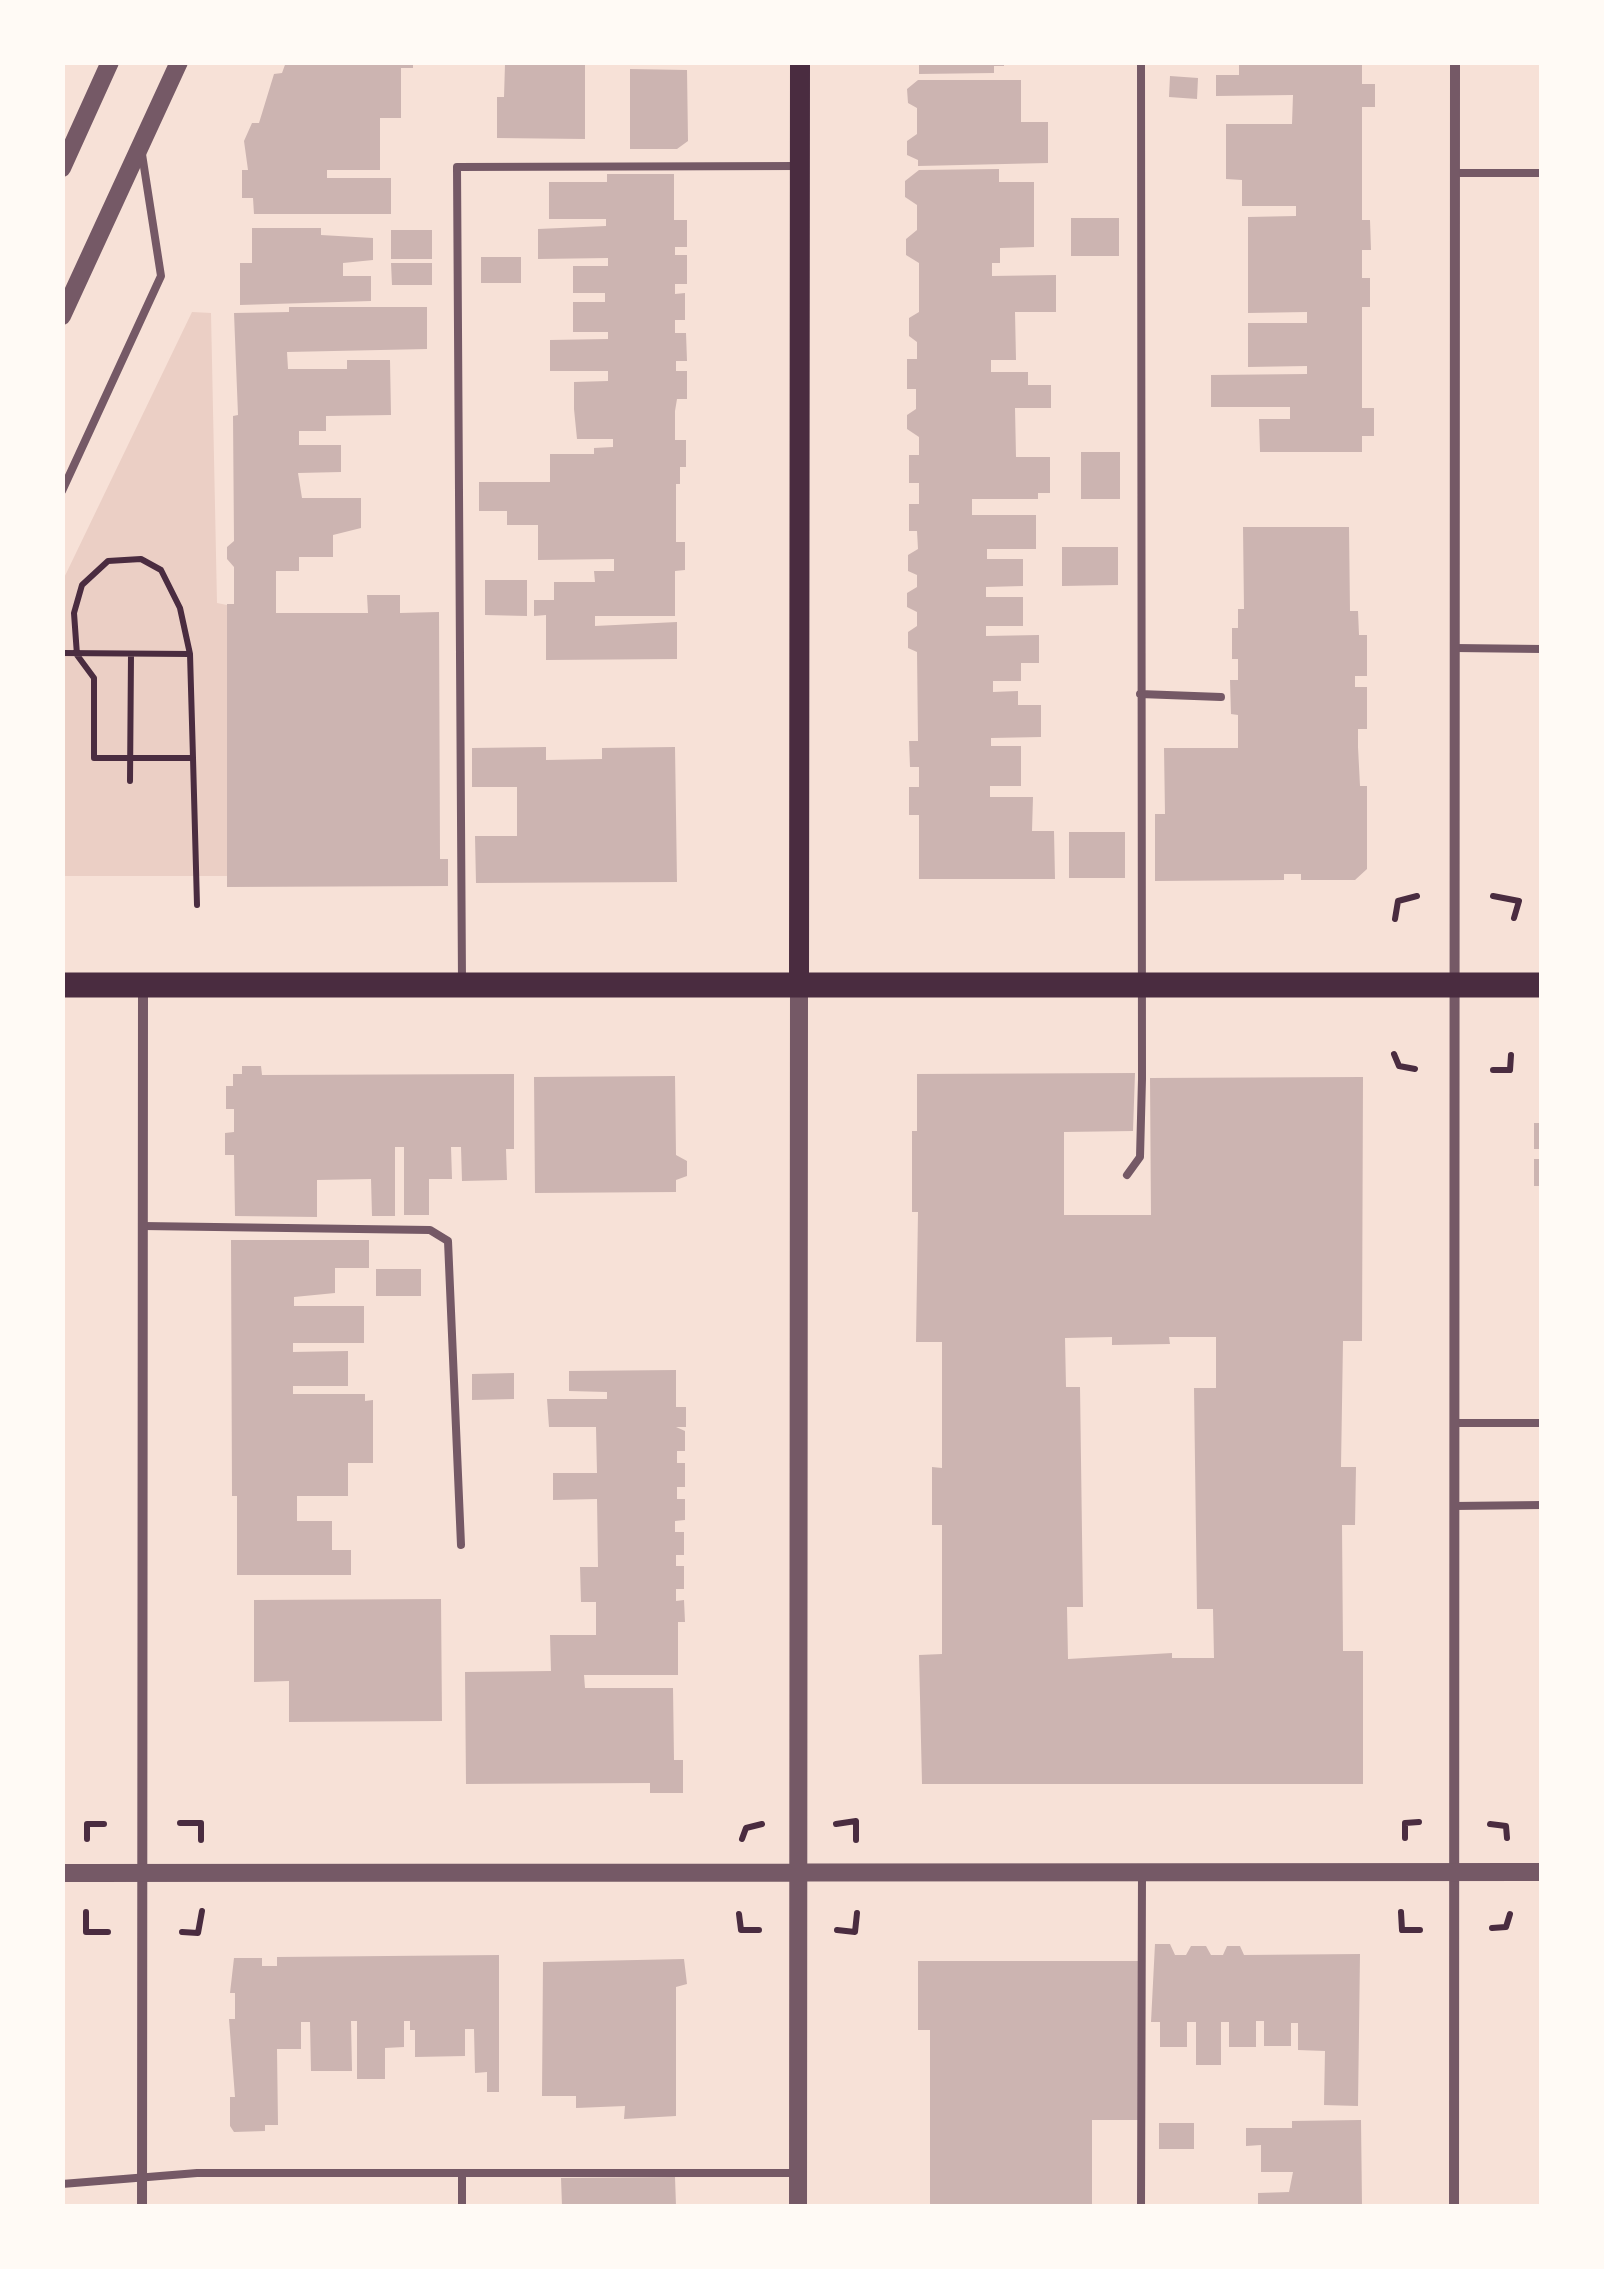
<!DOCTYPE html>
<html>
<head>
<meta charset="utf-8">
<style>
  body { margin:0 }
  #map { position:relative; width:1604px; height:2269px; overflow:hidden; background:#f7e1d7; font-family:Lato,sans-serif }
  canvas { display:block }
  .frame { position:absolute; inset:0; border:65px solid #fffaf5; pointer-events:none }
</style>
</head>
<body>
<div id="map">
<canvas width="1604" height="2269"></canvas>
<div class="frame"></div>
</div>
<script>
const ctx = document.querySelector('canvas').getContext('2d');
ctx.lineJoin = 'round';
function paint(path, color) { ctx.fillStyle = color; ctx.fill(path, 'evenodd'); }
const toPath = rows => new Path2D(rows.map(r => 'M' + r).join(''));
function strokePath(path, color, width, dash) { ctx.strokeStyle = color; ctx.lineWidth = width; ctx.lineCap = dash ? 'butt' : 'round'; ctx.setLineDash(dash || []); ctx.stroke(path); }
paint(toPath([
  [192,312,211,313,217,603,227,605,227,876,63,876,62,582]
]), '#ebcfc5');
paint(toPath([
  [286,62,413,62,413,68,401,68,401,118,380,118,380,170,327,170,327,178,391,178,391,214,254,214,253,198,242,198,242,170,248,170,244,141,252,123,259,123,274,74,282,73],
  [919,62,1004,62,1004,66,994,66,994,73,919,74],
  [1239,62,1362,62,1362,84,1375,84,1375,107,1362,107,1362,220,1370,220,1371,250,1362,250,1362,278,1370,278,1370,307,1362,307,1362,408,1374,408,1374,436,1362,436,1362,452,1260,452,1259,419,1290,419,1290,407,1211,407,1211,375,1307,374,1307,366,1248,367,1248,323,1307,323,1307,312,1248,313,1248,217,1296,216,1296,206,1242,206,1242,180,1226,179,1226,124,1292,124,1293,95,1216,96,1216,75,1239,75],
  [585,63,585,139,497,138,497,97,504,97,505,64],
  [630,69,687,70,688,141,677,149,630,149],
  [1170,76,1198,78,1197,99,1169,97],
  [918,80,1021,80,1021,122,1048,122,1048,163,918,166,918,160,907,155,907,141,917,134,917,108,908,103,907,89],
  [999,169,999,182,1034,182,1034,247,1000,248,1000,263,992,263,992,276,1056,275,1056,312,1015,312,1016,360,991,360,991,372,1028,372,1028,385,1051,385,1051,408,1015,408,1016,457,1050,457,1050,493,1038,493,1038,499,972,499,972,515,1036,515,1036,549,987,549,987,559,1023,559,1023,586,986,587,986,597,1023,597,1023,626,986,626,986,636,1039,635,1039,663,1021,663,1021,681,993,681,993,692,1018,691,1018,705,1041,705,1041,737,991,738,991,746,1021,746,1021,786,990,786,990,797,1033,797,1032,831,1054,831,1055,879,919,879,919,815,909,815,909,787,919,787,919,767,910,767,909,741,918,741,917,652,908,648,908,632,917,626,917,612,907,607,907,593,917,587,917,575,908,571,908,555,918,549,917,531,909,531,909,504,919,504,919,483,909,483,909,455,919,455,919,437,907,429,907,415,916,409,916,389,907,389,907,359,917,359,917,342,909,336,909,318,919,312,919,263,906,255,906,239,917,230,917,205,905,197,905,181,919,170],
  [607,174,674,174,674,220,687,220,687,247,675,247,675,255,687,255,687,284,675,284,675,294,685,293,685,320,675,320,675,333,686,333,687,361,676,361,676,371,687,371,687,399,677,399,675,411,675,440,686,440,686,467,680,467,680,484,676,484,676,542,685,542,685,570,675,571,675,616,595,616,595,626,677,622,677,659,546,660,546,615,534,616,534,600,554,600,554,582,595,582,594,571,614,571,614,559,538,560,538,525,507,525,507,511,479,511,479,482,550,482,550,454,594,454,594,448,613,447,613,439,577,439,574,409,574,382,608,381,608,371,550,371,550,340,608,339,608,332,573,332,573,302,605,302,605,293,573,293,573,266,608,266,608,258,538,259,538,229,606,226,606,219,549,219,549,182,607,182],
  [1071,218,1119,218,1119,256,1071,256],
  [252,228,321,228,321,235,373,238,373,260,343,263,343,276,371,276,371,301,240,305,240,263,252,263],
  [391,230,432,230,432,259,391,259],
  [481,257,521,257,521,283,481,283],
  [391,263,432,263,432,285,392,285],
  [289,307,427,307,427,349,287,352,288,369,347,369,347,360,390,360,391,415,326,416,326,431,299,431,299,445,341,445,341,472,298,473,302,498,361,498,361,528,333,535,333,557,299,557,299,571,276,571,276,613,368,613,367,595,400,595,400,613,439,612,440,859,448,859,448,886,227,887,227,604,234,604,234,567,227,559,227,547,234,541,233,416,238,415,234,313,289,312],
  [1081,452,1120,452,1120,499,1081,499],
  [1243,527,1349,527,1350,611,1358,611,1359,635,1367,635,1367,676,1355,676,1355,687,1367,687,1367,729,1358,729,1358,747,1360,786,1367,786,1367,869,1355,880,1301,880,1301,874,1284,874,1284,880,1155,881,1155,814,1165,814,1164,748,1238,748,1238,715,1231,714,1230,680,1238,680,1238,659,1232,659,1232,628,1238,628,1238,609,1244,609],
  [1062,547,1118,547,1118,585,1062,586],
  [485,580,527,580,527,616,485,615],
  [546,747,546,760,602,759,602,748,675,747,677,882,476,883,475,836,517,836,517,787,472,787,472,748],
  [1069,832,1125,832,1125,878,1069,878],
  [242,1066,261,1066,262,1075,514,1074,514,1149,506,1149,507,1180,462,1181,461,1147,451,1147,452,1179,429,1179,429,1215,404,1215,404,1147,395,1147,395,1216,372,1216,371,1179,317,1180,317,1217,235,1216,234,1155,225,1155,225,1133,234,1132,234,1109,226,1109,226,1086,233,1086,233,1074,242,1074],
  [1135,1073,1133,1131,1064,1132,1064,1215,1151,1215,1150,1078,1363,1077,1362,1341,1343,1341,1341,1467,1356,1467,1355,1525,1342,1525,1343,1651,1363,1651,1363,1784,922,1784,919,1655,942,1654,942,1525,932,1525,932,1467,942,1468,942,1342,916,1342,918,1212,912,1212,912,1131,917,1131,917,1074],
  [1112,1337,1112,1345,1170,1344,1169,1337,1216,1337,1216,1388,1194,1388,1197,1609,1213,1609,1214,1658,1172,1658,1172,1653,1068,1659,1067,1607,1083,1607,1080,1387,1066,1387,1065,1338],
  [675,1076,676,1155,687,1161,687,1176,676,1180,676,1192,535,1193,534,1077],
  [1534,1123,1542,1123,1542,1149,1534,1149],
  [1534,1159,1542,1159,1542,1186,1534,1186],
  [231,1240,369,1240,369,1268,335,1268,335,1293,294,1297,294,1306,364,1306,364,1343,293,1343,293,1352,348,1351,348,1386,293,1386,293,1394,365,1394,365,1401,373,1400,373,1463,348,1463,348,1496,297,1496,297,1521,332,1521,332,1550,351,1550,351,1575,237,1575,237,1496,232,1496],
  [376,1269,421,1269,421,1296,376,1296],
  [676,1370,676,1407,686,1407,686,1427,676,1427,685,1431,685,1451,677,1451,677,1463,685,1463,685,1487,677,1487,677,1499,685,1499,685,1520,675,1521,675,1532,684,1532,684,1555,676,1555,676,1566,684,1566,684,1589,676,1589,676,1601,684,1600,685,1622,678,1622,678,1675,584,1675,585,1688,673,1688,674,1760,683,1760,683,1793,650,1793,650,1783,466,1784,465,1672,551,1671,550,1635,596,1635,596,1602,581,1602,580,1567,598,1567,597,1499,553,1500,553,1473,597,1473,596,1427,549,1427,547,1399,607,1399,607,1392,569,1391,569,1371],
  [514,1373,514,1399,472,1400,472,1374],
  [441,1599,442,1721,289,1722,289,1681,254,1682,254,1600],
  [1155,1944,1170,1944,1175,1955,1186,1955,1191,1946,1206,1946,1211,1955,1223,1955,1227,1946,1240,1946,1244,1955,1360,1954,1358,2106,1324,2105,1325,2051,1298,2050,1298,2023,1291,2023,1291,2046,1264,2046,1264,2021,1256,2021,1256,2047,1229,2047,1229,2022,1221,2022,1221,2065,1196,2065,1196,2022,1187,2022,1187,2047,1160,2047,1160,2022,1151,2022],
  [499,1955,499,2092,487,2092,487,2072,475,2073,474,2029,465,2029,465,2056,415,2057,415,2030,410,2030,410,2021,404,2021,404,2047,385,2048,385,2079,357,2079,357,2021,351,2021,352,2071,311,2071,310,2022,301,2022,301,2049,277,2049,278,2125,265,2125,265,2131,234,2132,230,2126,230,2097,235,2097,229,2019,235,2019,235,1993,230,1993,234,1958,262,1958,262,1966,277,1966,277,1957],
  [684,1959,687,1984,676,1987,676,2116,624,2119,625,2106,576,2108,576,2096,542,2096,543,1962],
  [918,1961,1139,1961,1139,2120,1092,2120,1092,2206,930,2206,930,2030,918,2030],
  [1361,2120,1362,2206,1258,2206,1258,2193,1289,2192,1293,2172,1261,2172,1261,2145,1246,2146,1246,2128,1292,2128,1292,2121],
  [1159,2123,1194,2123,1194,2149,1159,2149],
  [675,2177,676,2206,562,2206,561,2178]
]), '#ccb4b1');
strokePath(toPath([
  [62,653,190,654],
  [193,758,94,758,94,678,77,655,74,613,82,585,108,561,141,559,161,570,180,608,190,654,193,758,197,905],
  [130,781,131,655],
  [1493,896,1519,901,1514,918],
  [1395,919,1398,901,1417,896],
  [1394,1054,1399,1066,1415,1069],
  [1493,1070,1510,1070,1511,1055],
  [180,1823,201,1823,201,1840],
  [836,1824,856,1821,856,1840],
  [1490,1824,1506,1826,1507,1838],
  [1405,1838,1405,1823,1419,1822],
  [87,1839,87,1824,104,1824],
  [742,1839,746,1828,762,1824],
  [86,1912,86,1932,108,1932],
  [1401,1912,1402,1930,1420,1930],
  [739,1914,741,1930,759,1930],
  [1492,1928,1506,1927,1510,1914],
  [837,1930,855,1932,857,1913],
  [182,1932,198,1933,202,1911]
]), '#4a2c40', 6);
strokePath(toPath([
  [1456,173,1542,173],
  [62,491,161,276,142,154],
  [1455,648,1542,649],
  [1140,694,1221,697],
  [462,981,457,167,799,166],
  [1127,1175,1140,1157,1142,1079,1141,62],
  [143,1226,430,1230,448,1241,461,1545],
  [1454,1423,1542,1423],
  [1454,1506,1542,1505],
  [62,2184,197,2173,798,2173],
  [462,2206,462,2173],
  [1141,2206,1142,1871]
]), '#755966', 8);
strokePath(toPath([
  [142,2206,143,986],
  [1454,2206,1455,62]
]), '#755966', 10);
strokePath(toPath([
  [62,168,110,62],
  [62,316,179,62],
  [62,1873,1542,1872],
  [798,2206,799,985]
]), '#755966', 18);
strokePath(toPath([
  [799,985,800,62]
]), '#4a2c40', 20);
strokePath(toPath([
  [62,985,1542,985]
]), '#4a2c40', 25);
</script>
</body>
</html>
